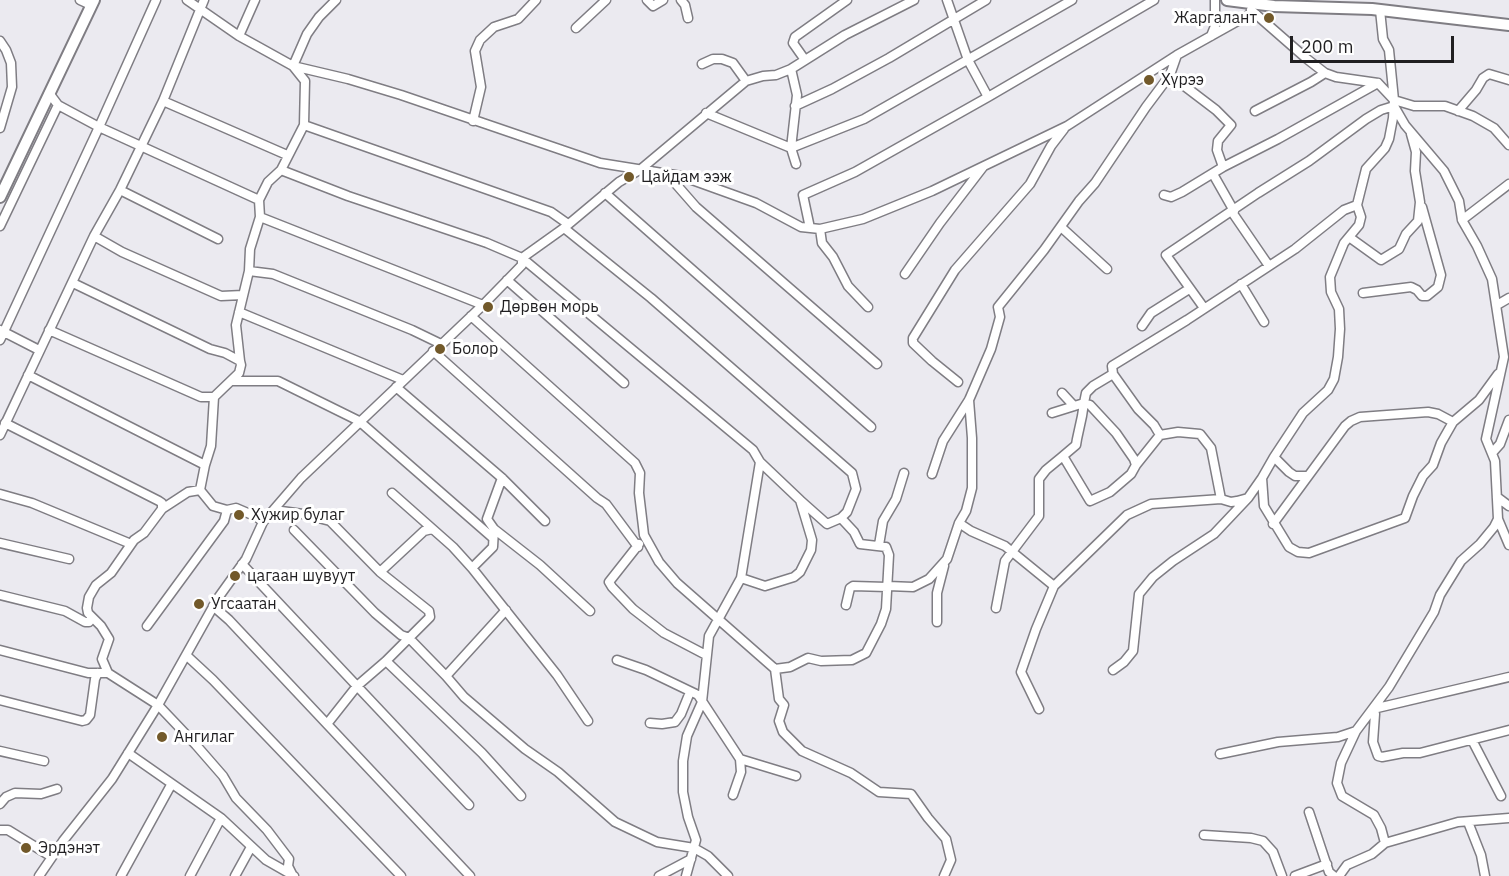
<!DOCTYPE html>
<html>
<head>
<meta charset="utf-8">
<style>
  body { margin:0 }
  #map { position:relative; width:1509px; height:876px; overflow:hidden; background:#ebeaf0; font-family:"IBM Plex Sans",sans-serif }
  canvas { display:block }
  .scale { position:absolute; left:1290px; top:36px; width:164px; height:27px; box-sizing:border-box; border:3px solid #201f21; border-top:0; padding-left:8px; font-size:18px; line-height:21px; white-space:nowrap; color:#201f21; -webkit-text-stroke:4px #fff; paint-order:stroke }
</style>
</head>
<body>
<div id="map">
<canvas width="1509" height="876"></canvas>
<div class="scale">200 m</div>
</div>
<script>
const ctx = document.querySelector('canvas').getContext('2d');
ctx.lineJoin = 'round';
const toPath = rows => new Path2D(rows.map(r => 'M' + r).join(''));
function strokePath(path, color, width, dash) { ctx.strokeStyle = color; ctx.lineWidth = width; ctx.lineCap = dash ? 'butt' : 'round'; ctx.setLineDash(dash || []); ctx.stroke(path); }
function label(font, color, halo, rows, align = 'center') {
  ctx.font = font + ' "IBM Plex Sans",sans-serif'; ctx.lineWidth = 6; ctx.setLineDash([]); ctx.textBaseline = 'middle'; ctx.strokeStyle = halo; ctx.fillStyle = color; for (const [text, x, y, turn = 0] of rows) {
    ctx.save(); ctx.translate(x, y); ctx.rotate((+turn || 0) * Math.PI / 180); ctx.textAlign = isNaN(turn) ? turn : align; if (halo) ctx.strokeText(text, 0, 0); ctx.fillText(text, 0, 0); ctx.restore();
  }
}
const minor = toPath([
  [80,0,91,5],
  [187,0,239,36,293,66,348,79,401,95,600,163,681,176,756,203,801,227,820,229,863,219,932,191,1067,126,1177,55,1252,13],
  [647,0,653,6,663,0],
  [681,0,685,5,688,18],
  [947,0,968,60,988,97],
  [1251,10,1307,59,1325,73,1336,77,1378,83,1394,100,1414,106,1445,106,1473,116,1494,128,1509,145],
  [576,28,606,0],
  [239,36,255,0],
  [1211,36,1215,26,1215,0],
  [0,41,6,50,11,63,12,87,0,128],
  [805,60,793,43,795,37,847,0],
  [702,64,713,59,722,59,733,63,746,81],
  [293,66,307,34,319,17,336,0],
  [791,69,797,95,791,148,796,164],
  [1170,75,1216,110,1231,125,1218,141,1217,150,1223,167],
  [49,93,58,105,99,127,259,200],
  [163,101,287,155],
  [795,106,832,89,889,58,986,0],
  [1255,111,1311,82,1325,73],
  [1458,111,1476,90,1483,78,1489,74,1509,80],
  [706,113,791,148,864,119,1072,0],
  [473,121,481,87,475,51,480,40,494,27,518,19,536,0],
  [304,125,551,212,568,224],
  [281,170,348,196,487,243,522,258,753,450,760,462,741,578,709,636,702,702,687,736,683,761,683,792,688,817,696,840,686,876],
  [1213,174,1234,211],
  [668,175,696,207,877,364],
  [120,190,218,239],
  [605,193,871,427],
  [1164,195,1171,197,1182,192,1223,167,1278,139,1378,83],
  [1357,205,1361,217,1359,225,1344,243,1330,277,1331,292,1339,309,1340,329,1338,357,1334,379,1328,390,1303,413,1274,457,1262,478,1264,506,1289,547,1298,552,1309,553,1405,518,1413,496,1423,476,1433,465,1441,443,1453,422,1479,400,1498,374],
  [1232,212,1269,266],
  [260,217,483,305],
  [1462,220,1509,184],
  [0,226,58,105],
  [1061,227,1107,269],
  [564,228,651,298,852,473,856,489,847,512,841,518,827,524,800,500],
  [810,228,803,195,855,172,988,97,1154,0],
  [820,229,822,243,833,257,848,286,868,307],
  [94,236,122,252,221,296,243,295],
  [1349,237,1381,260,1399,249,1406,234,1418,221,1420,202,1415,171,1416,152,1411,134],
  [249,271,273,274,412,330,441,344],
  [905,274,940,223,983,167],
  [507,280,624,383],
  [1241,284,1264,322],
  [1363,293,1411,287,1417,290,1422,296,1427,296,1438,287,1441,275,1422,207],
  [1497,305,1509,298],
  [1204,308,1166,255,1258,193,1309,161,1366,119,1381,110,1394,106,1405,125,1444,171,1459,201,1462,220,1477,246,1492,279,1504,357,1486,439,1495,461,1498,519,1509,545],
  [239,312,403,380],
  [471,316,635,463,640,473,639,493,644,535,659,562,677,583,775,669,779,699,784,705,779,721,783,732,802,751,851,773,879,792,911,794,928,818,946,839,951,860,944,876],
  [1142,326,1151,313,1189,289],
  [0,330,39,350],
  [49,330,201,397,214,397,239,373,241,365,240,361,225,353,210,349,73,283],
  [0,340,99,127,156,0],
  [433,351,597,498,606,504,638,547],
  [240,361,236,325,249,271,250,249,260,217,259,200,268,182,281,170,304,125,305,81,293,66],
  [1113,374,1138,409,1154,425,1160,435,1136,465],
  [28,375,205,465],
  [233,381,278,381,359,421,493,538],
  [958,382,932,361,913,343,913,338,955,270,1030,184,1051,146,1064,129],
  [396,387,502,478,545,521],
  [1062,393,1074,406],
  [1052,413,1084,403,1090,405,1116,433,1134,459,1136,465,1131,474,1110,492,1090,501,1063,456,1076,445,1077,439,1082,416,1084,403,1086,393,1093,386,1113,374,1112,366,1187,320,1295,249,1344,210,1357,205,1366,169,1385,148,1389,139,1393,118,1394,100,1389,50,1383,39,1380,10],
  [5,423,159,501,162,503,162,509],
  [0,435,94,236,120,190,163,101,204,0],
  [1160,435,1178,432,1200,434,1211,448,1221,499],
  [1492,453,1500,444,1509,420],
  [1274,457,1289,472,1295,476,1308,476],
  [932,474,943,441,969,400,991,349,1000,317,998,307,1044,250,1079,201,1095,183,1146,107,1170,75,1177,55],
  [200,490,205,465,211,446,214,397],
  [392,493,453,547,472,568,557,675,588,721],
  [0,494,32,503,131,544],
  [1497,497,1509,506],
  [274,510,303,514,330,521,380,572,429,611,430,617,386,661,357,686,327,724],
  [959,523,971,531,1005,546,1054,586,1036,629,1021,672,1039,709],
  [1273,524,1345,426,1351,421,1360,417,1428,412,1438,414,1453,422],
  [494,529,540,565,590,611],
  [294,530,375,613,401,635,409,638,446,676,506,610],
  [0,543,69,559],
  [639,544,609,582,612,587,633,609,664,633,706,655],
  [879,545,883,521,896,499,904,473],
  [242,564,469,805],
  [472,568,493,547,494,529,487,519,502,478],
  [380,572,424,531,432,529],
  [741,578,765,586,794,577,800,572,811,550,812,540,800,500,760,462],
  [888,586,913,587,929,579,947,559,959,523,966,511,972,488,972,438,969,400],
  [1054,586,1127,515,1151,504,1221,499,1231,502,1237,501,1248,498,1262,478],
  [0,595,65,611,85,622,89,622,92,618],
  [846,605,850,588,853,586,887,587],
  [213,606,229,620,470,876],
  [996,608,1005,561,1039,516,1039,479,1046,470,1063,456],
  [937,622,937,593,944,566],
  [147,626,224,521,227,510],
  [0,650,88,673,108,673,158,705,196,745,223,776,236,798,267,830,289,859,288,866,293,876],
  [186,655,213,680,401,876],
  [617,660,646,670,698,695,740,759,741,772,733,795],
  [386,661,482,753,521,796],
  [775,669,790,667,808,658,821,661,852,660,866,653,881,624,886,609,889,555,886,547,860,544,854,532,841,518],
  [1113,670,1124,662,1133,651,1139,594,1153,577,1173,561,1214,534,1248,498],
  [108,673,102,659,109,639,101,626,88,613,87,608,89,597,96,585,111,573,134,540,144,533,162,509,188,492,200,490,213,506,227,510,236,508,257,517,263,522],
  [446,676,464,697,525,749,558,772,615,822,657,842,694,848,708,856,728,876],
  [1509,677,1373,709,1375,714,1373,742,1378,756,1382,757,1403,753,1420,753,1509,730],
  [0,700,82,721,86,720,90,715,95,679,98,673],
  [650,723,662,724,675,722,681,714,690,692],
  [1356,731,1341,763,1337,783,1342,796,1374,815,1381,828,1385,843],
  [1472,740,1501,796],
  [0,751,44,761],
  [128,753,221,818,266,860,294,876],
  [1220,754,1278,742,1338,737,1356,731,1389,687,1434,612,1440,595,1461,561,1480,544,1494,527,1498,519],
  [740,759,796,776],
  [0,804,6,797,15,793,41,794,57,789],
  [1309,812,1329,872,1334,876],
  [1468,822,1481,855,1485,876],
  [0,830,8,830,52,857],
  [1204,835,1251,838,1263,841,1273,852,1282,876],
  [39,876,63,841,112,779,158,705,218,598,246,559,263,522,301,478,483,305,522,265,522,258,564,228,619,182,641,169,746,81,763,76,776,75,791,69,845,35,914,0],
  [121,876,171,785],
  [190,876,221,818],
  [235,876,251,847],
  [659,876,691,859],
  [1295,876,1327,864],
  [1339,876,1347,865,1372,854,1385,843,1458,822,1509,818]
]);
const major = toPath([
  [1227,0,1274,6,1372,9,1509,25],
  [0,197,94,0]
]);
strokePath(minor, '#7f7d83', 11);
strokePath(major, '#7f7d83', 14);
strokePath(minor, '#fff', 8);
strokePath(major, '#fff', 10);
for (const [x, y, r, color] of [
  [1269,18,6,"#72592a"],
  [1149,80,6,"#72592a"],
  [629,177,6,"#72592a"],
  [488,307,6,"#72592a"],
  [440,349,6,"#72592a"],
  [239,515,6,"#72592a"],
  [235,576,6,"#72592a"],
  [199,604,6,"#72592a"],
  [162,737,6,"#72592a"],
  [26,848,6,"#72592a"]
]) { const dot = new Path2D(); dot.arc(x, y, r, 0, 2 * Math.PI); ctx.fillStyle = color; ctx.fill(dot); strokePath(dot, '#fff', 2); }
label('16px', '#201f21', '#fff', [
  ["Жаргалант",1257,18,"right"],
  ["Хүрээ",1161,80],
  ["Цайдам ээж",641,177],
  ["Дөрвөн морь",500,307],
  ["Болор",452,349],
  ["Хужир булаг",251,515],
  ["цагаан шувуут",247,576],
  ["Угсаатан",211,604],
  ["Ангилаг",174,737],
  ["Эрдэнэт",38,848]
], 'left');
</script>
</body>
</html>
